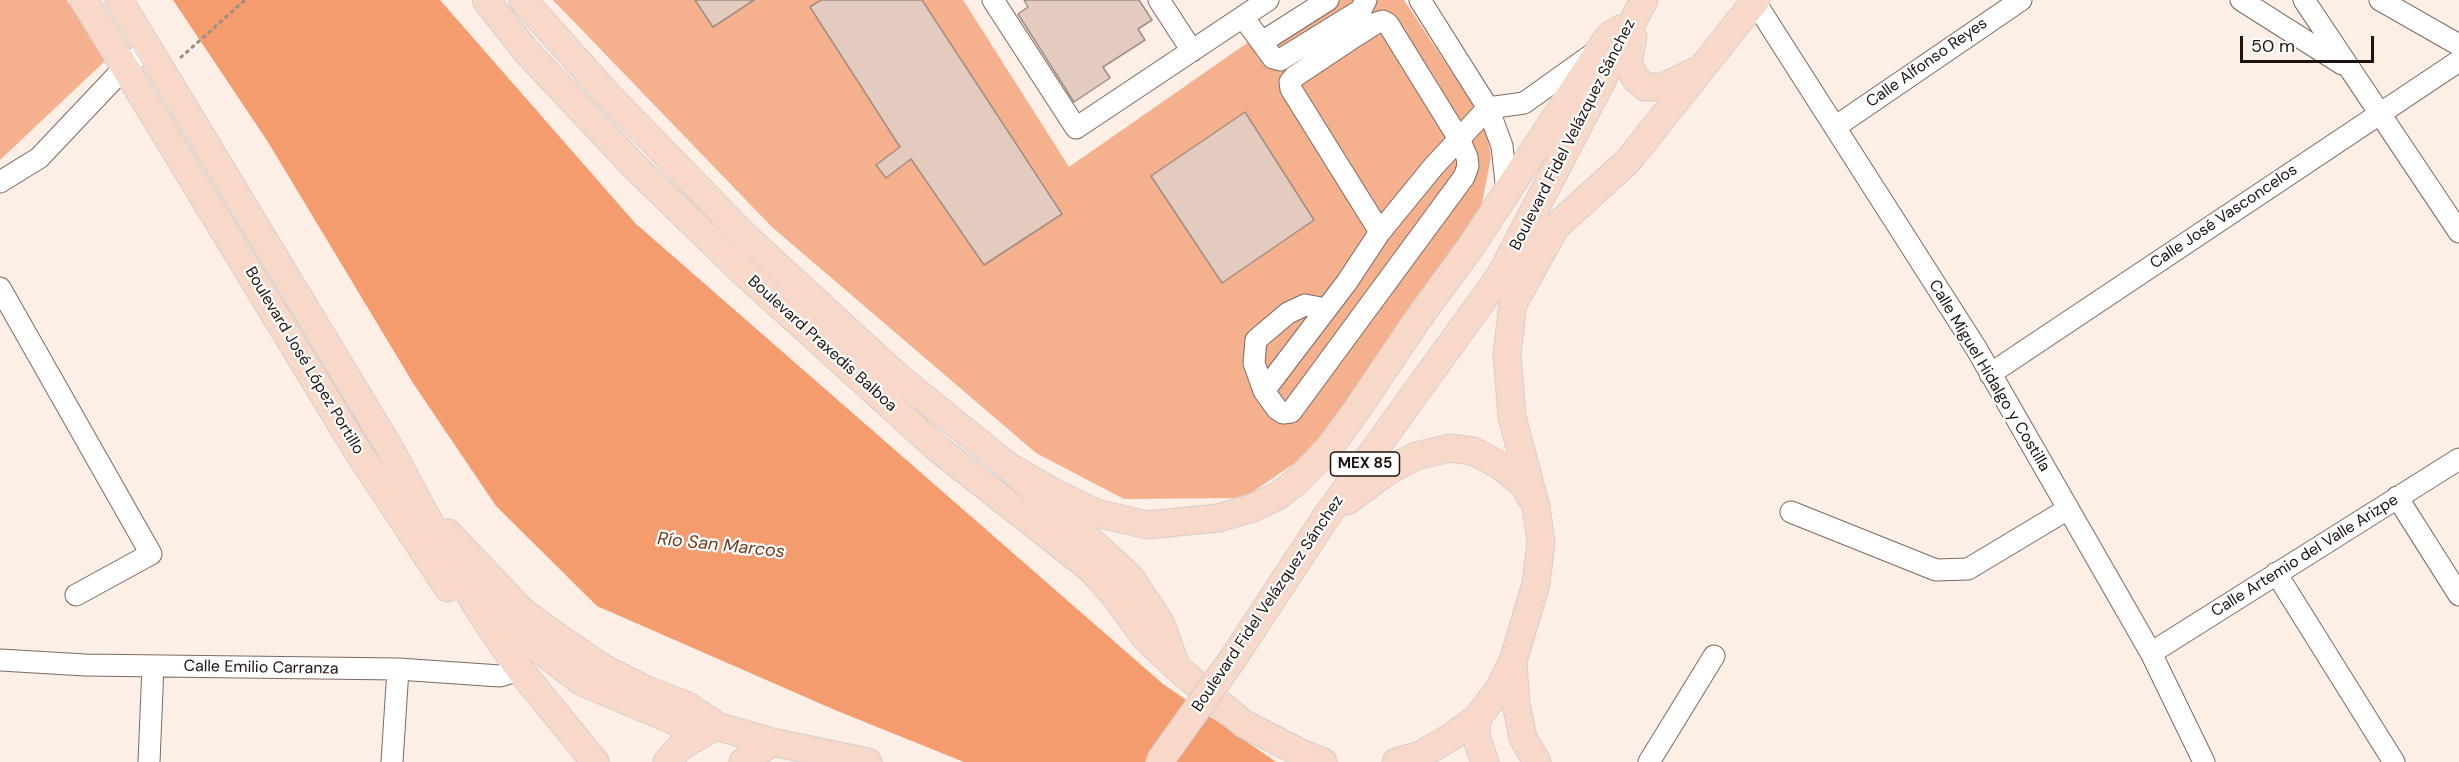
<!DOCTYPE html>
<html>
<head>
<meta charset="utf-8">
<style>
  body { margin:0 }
  #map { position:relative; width:2459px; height:762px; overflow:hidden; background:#fdeee6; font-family:"DM Sans",sans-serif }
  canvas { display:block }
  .scale { position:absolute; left:2240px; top:36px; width:134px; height:27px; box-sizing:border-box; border:3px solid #1c130f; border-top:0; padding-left:8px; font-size:18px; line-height:21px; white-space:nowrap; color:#1c130f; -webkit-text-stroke:4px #fefefe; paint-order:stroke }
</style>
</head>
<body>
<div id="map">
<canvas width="2459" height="762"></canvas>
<div class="scale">50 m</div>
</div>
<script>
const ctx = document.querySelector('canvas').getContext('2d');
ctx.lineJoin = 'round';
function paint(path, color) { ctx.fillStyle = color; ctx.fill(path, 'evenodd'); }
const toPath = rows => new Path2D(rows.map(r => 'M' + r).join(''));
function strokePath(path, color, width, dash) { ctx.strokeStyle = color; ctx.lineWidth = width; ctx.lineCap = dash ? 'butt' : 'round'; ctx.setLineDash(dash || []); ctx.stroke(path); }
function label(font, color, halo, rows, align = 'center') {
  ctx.font = font + ' "DM Sans",sans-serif'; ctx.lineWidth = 4.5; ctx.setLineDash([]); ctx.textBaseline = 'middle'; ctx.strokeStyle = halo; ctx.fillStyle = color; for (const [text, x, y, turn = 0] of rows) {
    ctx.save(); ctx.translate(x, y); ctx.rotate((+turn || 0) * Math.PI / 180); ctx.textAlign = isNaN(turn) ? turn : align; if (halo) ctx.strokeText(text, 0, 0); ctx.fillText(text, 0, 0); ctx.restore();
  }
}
paint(toPath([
  [0,0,67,0,105,61,0,160],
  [553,0,963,0,1069,167,1309,0,1404,0,1486,124,1491,157,1480,213,1385,362,1305,456,1244,498,1124,499,1036,453,772,227]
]), '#f5b08e');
paint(toPath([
  [173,0,440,0,635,223,1163,684,1276,762,964,762,835,710,597,606,496,506,413,383,268,142]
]), '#f59c6f');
const building = toPath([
  [695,0,754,0,713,27,695,0],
  [821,0,922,0,1062,214,984,265,911,159,886,178,876,165,900,147,810,7,821,0],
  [1024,0,1139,0,1152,20,1138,29,1145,40,1103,67,1110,78,1074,102,1018,14,1028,7,1024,0],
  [1245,112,1314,220,1222,283,1151,176,1245,112]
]);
paint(building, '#e3cbbf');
strokePath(building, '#a38c81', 1.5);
const minor = toPath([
  [993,0,1076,128,1268,0],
  [1159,0,1192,51],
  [1420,0,1488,108,1502,146,1507,192],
  [2241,0,2342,64],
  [2304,0,2459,232],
  [2380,0,2459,45],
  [1755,2,1976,348,2151,653,2204,762],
  [1243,17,1273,58,1280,60,1361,10,1366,0],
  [1262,42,1328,0],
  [1835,127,2021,0],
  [0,182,39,158,125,67,148,48],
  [0,288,151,554,76,595],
  [1326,309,1305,305,1288,313,1256,340,1254,363,1264,391,1277,409,1283,413,1291,412,1464,177,1468,166,1467,157,1459,139,1388,24,1383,21,1376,23,1357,35,1294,77,1290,82,1291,89,1380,232],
  [1990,374,2459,61],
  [1264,391,1347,282,1380,232,1434,166,1488,108,1524,103,1594,53],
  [2397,497,2459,595],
  [1791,512,1936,570,1968,569,2068,509],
  [2276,573,2394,762],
  [2151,653,2459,459],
  [0,660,85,665,398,669,500,676,520,670],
  [149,762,153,666],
  [392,762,398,669],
  [1649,762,1714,656]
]);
const major = toPath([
  [84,0,360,455,448,588],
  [119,0,389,447,455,570,485,619,520,670,595,762],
  [486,0,526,51,633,165,742,271,937,448,1091,569,1115,596,1144,636,1176,667,1244,724,1301,753,1323,762],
  [523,0,606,93,748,239,898,377,1008,466,1130,577,1160,622,1175,663],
  [1539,242,1628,161,1756,0],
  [1008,466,1055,493,1096,513,1147,525,1218,518,1252,508,1278,496,1298,480,1329,448,1354,414,1418,319,1472,245,1609,36,1620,29,1629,29,1633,37,1628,62,1635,78,1645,87,1663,87,1702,68],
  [1347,501,1386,472,1416,456,1450,448,1473,451,1501,466,1525,486,1531,498],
  [448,533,522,611,559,638,603,668,646,690,686,705,713,723],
  [488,603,524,638,582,682,677,722,716,726,772,742,868,762],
  [1232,660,1326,517,1500,276,1644,0],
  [1513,663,1516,703,1523,738,1537,762],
  [1477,718,1476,737,1485,762],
  [667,762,681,746,716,726],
  [743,762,772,742],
  [1396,762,1420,755,1451,737,1477,718,1498,691,1513,661,1536,584,1541,542,1536,507,1512,417,1507,354,1513,304,1554,230]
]);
strokePath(minor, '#7e695f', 23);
strokePath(major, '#d2d0cf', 29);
strokePath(toPath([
  [180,58,245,0]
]), '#9a8e88', 3, [4.5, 3]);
strokePath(minor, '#fff', 21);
strokePath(major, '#f8d8c8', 27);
const majorBridge = toPath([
  [1159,762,1232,660]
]);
strokePath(majorBridge, '#d2d0cf', 29, []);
strokePath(majorBridge, '#f8d8c8', 27);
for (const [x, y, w] of [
  [1365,464,69]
]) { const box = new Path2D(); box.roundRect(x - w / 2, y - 12, w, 24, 4.5); ctx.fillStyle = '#fefefe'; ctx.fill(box); strokePath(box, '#1c130f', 1.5); }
label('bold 15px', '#1c130f', null, [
  ["MEX 85",1365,464]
]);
label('16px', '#1c130f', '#fefefe', [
  ["Calle Alfonso Reyes",1927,63,-35],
  ["Boulevard Fidel Velázquez Sánchez",1573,135,-63],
  ["Calle José Vasconcelos",2224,217,-34],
  ["Boulevard Praxedis Balboa",822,344,42],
  ["Boulevard José López Portillo",304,361,59],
  ["Calle Miguel Hidalgo y Costilla",1989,376,59],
  ["Calle Artemio del Valle Arizpe",2305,556,-32],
  ["Boulevard Fidel Velázquez Sánchez",1268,604,-56],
  ["Calle Emilio Carranza",261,668,1]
]);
label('italic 18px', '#733a1a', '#fefefe', [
  ["Río San Marcos",721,546,6]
]);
</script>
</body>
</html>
